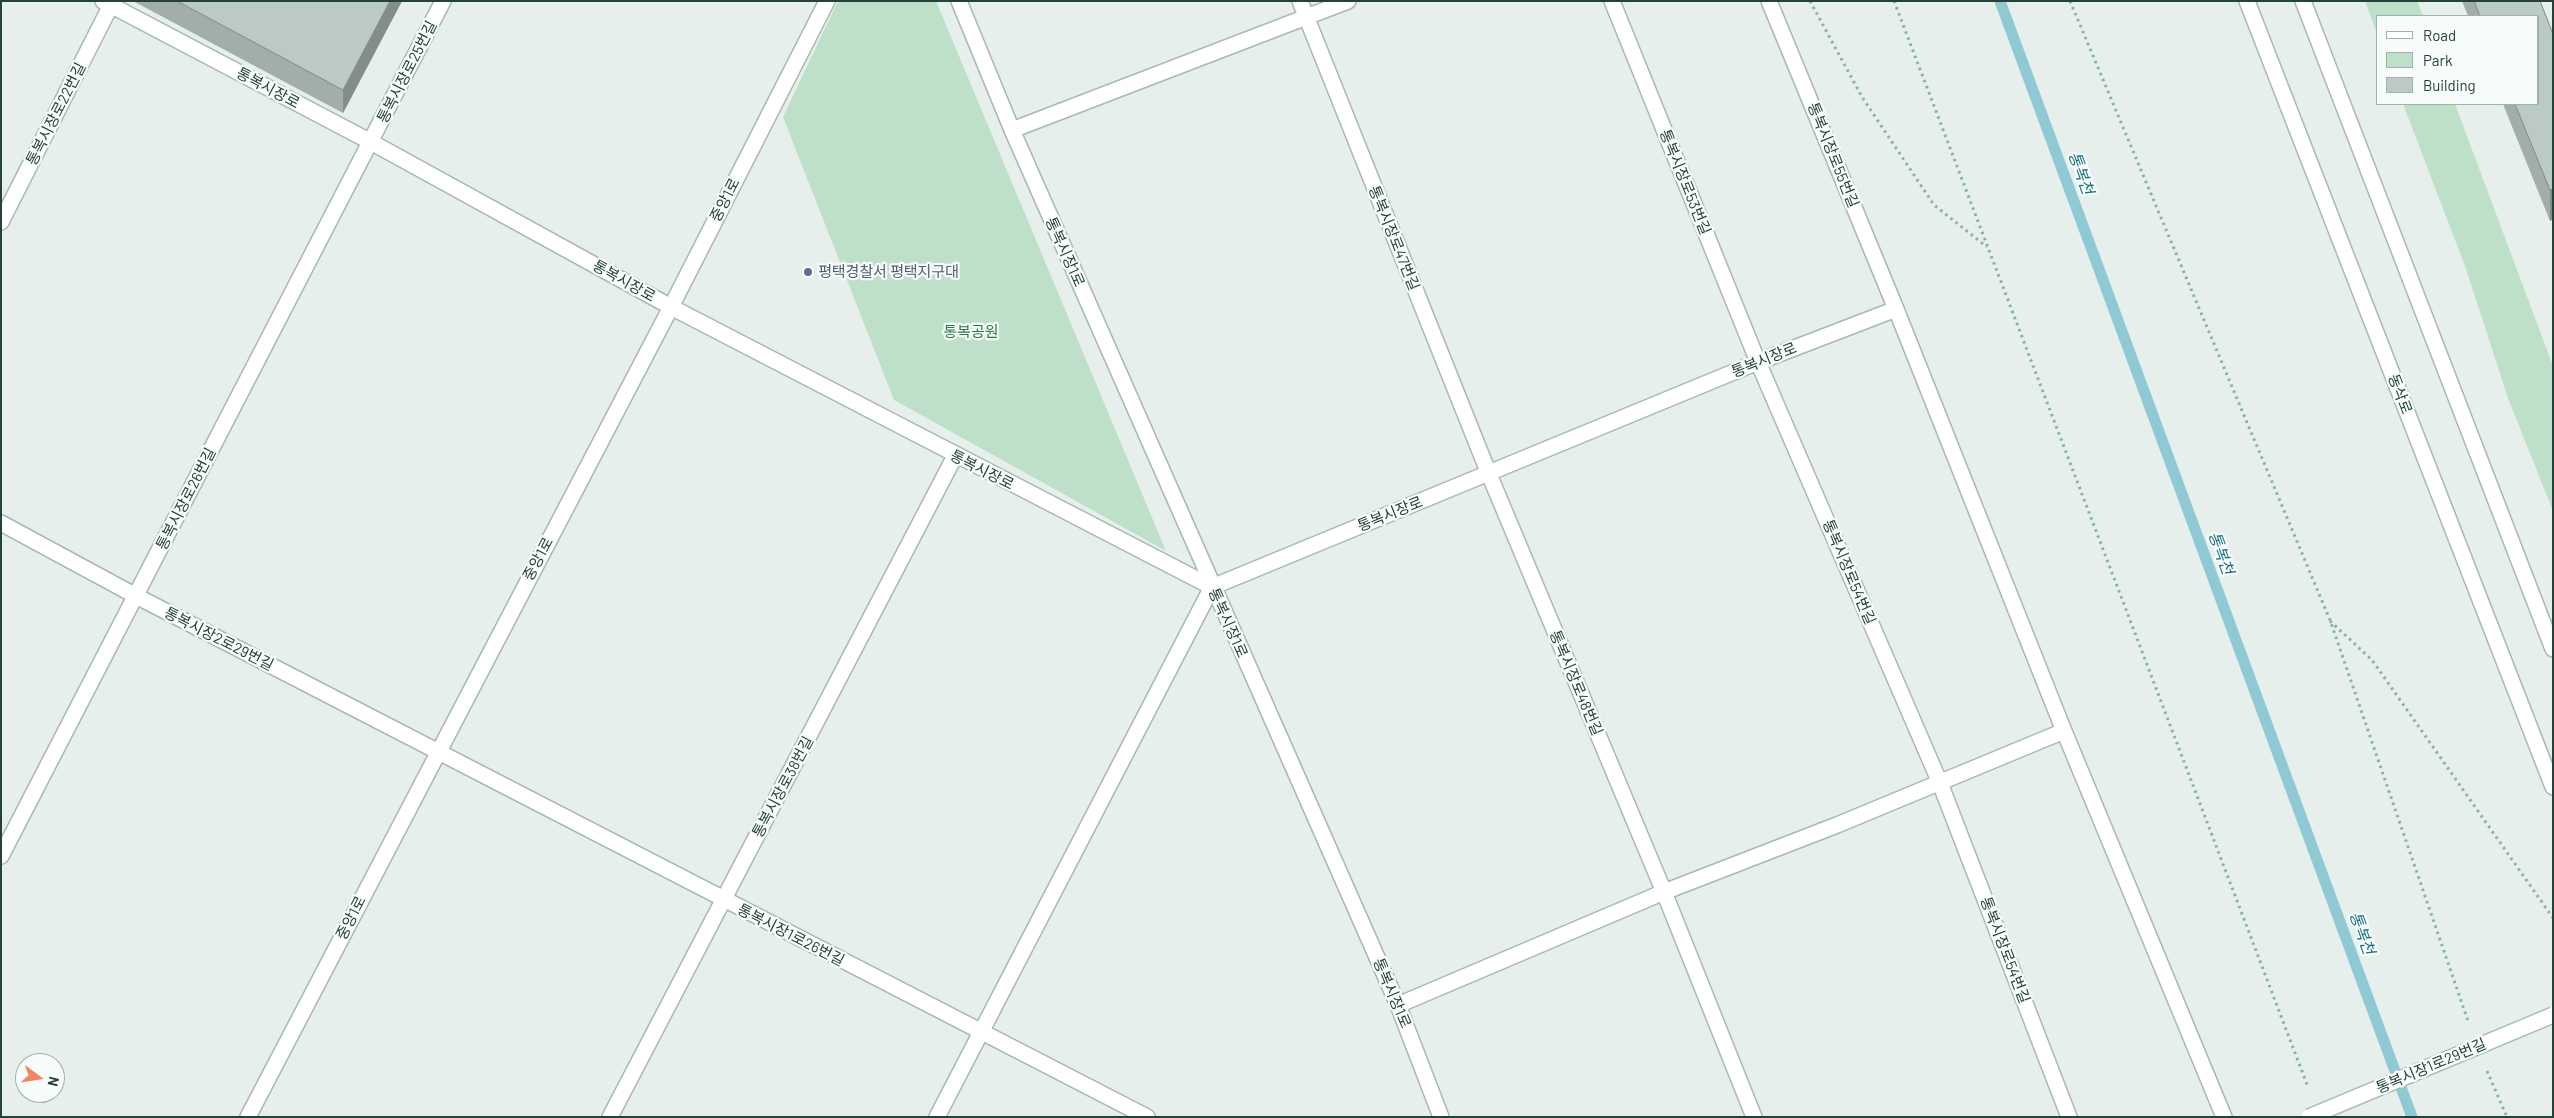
<!DOCTYPE html>
<html>
<head>
<meta charset="utf-8">
<style>
  body { margin:0 }
  #map { position:relative; width:2554px; height:1118px; overflow:hidden; background:#e6efeb; font-family:Barlow,sans-serif }
  canvas { display:block }
  .frame { position:absolute; inset:0; border:2px solid #24423a; pointer-events:none }
  .legend { position:absolute; left:2376px; top:15px; width:162px; height:90px; box-sizing:border-box; background:#f7fbf9; border:1px solid #a3b1ad; margin:0; padding:6px 9px; list-style:none; font-size:15px; color:#24423a }
  .legend li { display:flex; align-items:center; gap:10px; height:25px }
  .legend b { width:25px; border:1px solid #a3b1ad }
  .north { position:absolute; left:15px; top:1053px; width:50px; height:50px; box-sizing:border-box; background:#f7fbf9; border:1px solid #a3b1ad; border-radius:50%; rotate:104deg; font-size:14px; font-weight:700; line-height:20px; text-align:center; color:#24423a }
  .north::after { content:''; display:block; margin:auto; width:18px; height:22px; background:#f4845f; clip-path:polygon(50% 0,100% 100%,50% 72%,0 100%) }
</style>
</head>
<body>
<div id="map">
<canvas width="2554" height="1118"></canvas>
<div class="frame"></div>
<ul class="legend">
<li><b style="height:6px;background:#fff"></b>Road</li>
<li><b style="height:14px;background:#bfe0c8"></b>Park</li>
<li><b style="height:14px;background:#bbcac4"></b>Building</li>
</ul>
<div class="north">N</div>
</div>
<script>
const ctx = document.querySelector('canvas').getContext('2d');
ctx.lineJoin = 'round';
function paint(path, color) { ctx.fillStyle = color; ctx.fill(path, 'evenodd'); }
const toPath = rows => new Path2D(rows.map(r => 'M' + r).join(''));
function strokePath(path, color, width, dash) { ctx.strokeStyle = color; ctx.lineWidth = width; ctx.lineCap = dash ? 'butt' : 'round'; ctx.setLineDash(dash || []); ctx.stroke(path); }
function label(font, color, halo, rows, align = 'center') {
  ctx.font = font + ' Barlow,"Noto Sans KR",sans-serif'; ctx.lineWidth = 4.5; ctx.setLineDash([]); ctx.textBaseline = 'middle'; ctx.strokeStyle = halo; ctx.fillStyle = color; for (const [text, x, y, turn = 0] of rows) {
    ctx.save(); ctx.translate(x, y); ctx.rotate((+turn || 0) * Math.PI / 180); ctx.textAlign = isNaN(turn) ? turn : align; if (halo) ctx.strokeText(text, 0, 0); ctx.fillText(text, 0, 0); ctx.restore();
  }
}
paint(toPath([
  [838,1,936,1,1166,551,894,400,783,117],
  [2365,1,2417,1,2423,16,2378,16,2378,36],
  [2403,104,2455,104,2553,366,2553,511,2508,398,2465,266]
]), '#bfe0c8');
strokePath(toPath([
  [2000,1,2412,1117]
]), '#8ec9d4', 11);
const minor = toPath([
  [103,1,371,142,671,307,1212,587,1758,362,1896,309],
  [959,1,1012,130,1398,1005,1441,1117],
  [1300,1,1489,474,1664,892,1754,1117],
  [1612,1,1758,362,1940,783,2069,1117],
  [1769,1,1896,309,2064,731,2224,1117],
  [2247,1,2553,787],
  [2303,1,2553,649],
  [1012,130,1348,1],
  [1,222,113,1],
  [1,523,136,596,1147,1117],
  [1,856,443,1],
  [1398,1005,1664,892,1837,825,2064,731],
  [248,1117,671,307,827,1],
  [610,1117,955,456],
  [937,1117,1212,587]
]);
strokePath(minor, '#a8b8b2', 18);
strokePath(toPath([
  [1810,1,1862,97,1934,205,1987,247],
  [1894,1,2308,1087],
  [2070,1,2330,620,2468,1021],
  [2330,621,2372,660,2553,918],
  [2487,1071,2507,1117]
]), '#86b3a5', 3, [2.5, 4]);
strokePath(minor, '#fff', 15);
const minorBridge = toPath([
  [2309,1117,2553,1015]
]);
strokePath(minorBridge, '#a8b8b2', 18, []);
strokePath(minorBridge, '#fff', 15);
paint(toPath([
  [133,1,402,1,343,113],
  [2462,1,2540,1,2553,34,2553,219,2550,221,2503,104,2538,104,2538,16,2468,16]
]), '#a1aea9');
paint(toPath([
  [390,1,402,1,343,113,343,90],
  [2553,189,2553,219,2550,221,2550,190]
]), '#838d89');
const building = toPath([
  [177,1,390,1,343,90,177,1],
  [2474,1,2540,1,2553,34,2553,189,2550,190,2515,104,2538,104,2538,16,2480,16,2474,1]
]);
paint(building, '#bbcac4');
strokePath(building, '#838d89', 1);
for (const [x, y, r, color] of [
  [808,272,5,"#5c6f8a"]
]) { const dot = new Path2D(); dot.arc(x, y, r, 0, 2 * Math.PI); ctx.fillStyle = color; ctx.fill(dot); strokePath(dot, '#f7fbf9', 2); }
label('15px', '#24423a', '#f7fbf9', [
  ["통복시장로25번길",407,72,-63],
  ["통복시장로",268,88,28],
  ["통복시장로22번길",56,114,-63],
  ["통복시장로55번길",1833,155,68],
  ["통복시장로53번길",1685,182,68],
  ["중앙1로",725,200,-63],
  ["통복시장로47번길",1394,238,68],
  ["통복시장1로",1065,252,66],
  ["통복시장로",624,281,29],
  ["통복시장로",1764,360,-22],
  ["동삭로",2400,394,69],
  ["통복시장로",982,470,27],
  ["통복시장로26번길",186,499,-63],
  ["통복시장로",1390,514,-22],
  ["중앙1로",538,559,-62],
  ["통복시장로54번길",1849,572,67],
  ["통복시장1로",1228,623,66],
  ["통복시장2로29번길",219,639,27],
  ["통복시장로48번길",1576,683,67],
  ["통복시장로38번길",783,787,-62],
  ["중앙1로",351,918,-63],
  ["통복시장1로26번길",791,935,27],
  ["통복시장로54번길",2005,950,69],
  ["통복시장1로",1392,993,67],
  ["통복시장1로29번길",2431,1066,-23]
]);
label('15px', '#4e5e75', '#f7fbf9', [
  ["평택경찰서 평택지구대",818,272]
], 'left');
label('15px', '#2d7a4b', '#f7fbf9', [
  ["통복공원",971,332]
]);
label('italic 16px', '#1c6f80', '#f7fbf9', [
  ["통복천",2081,173,70],
  ["통복천",2221,553,70],
  ["통복천",2362,933,70]
]);
</script>
</body>
</html>
